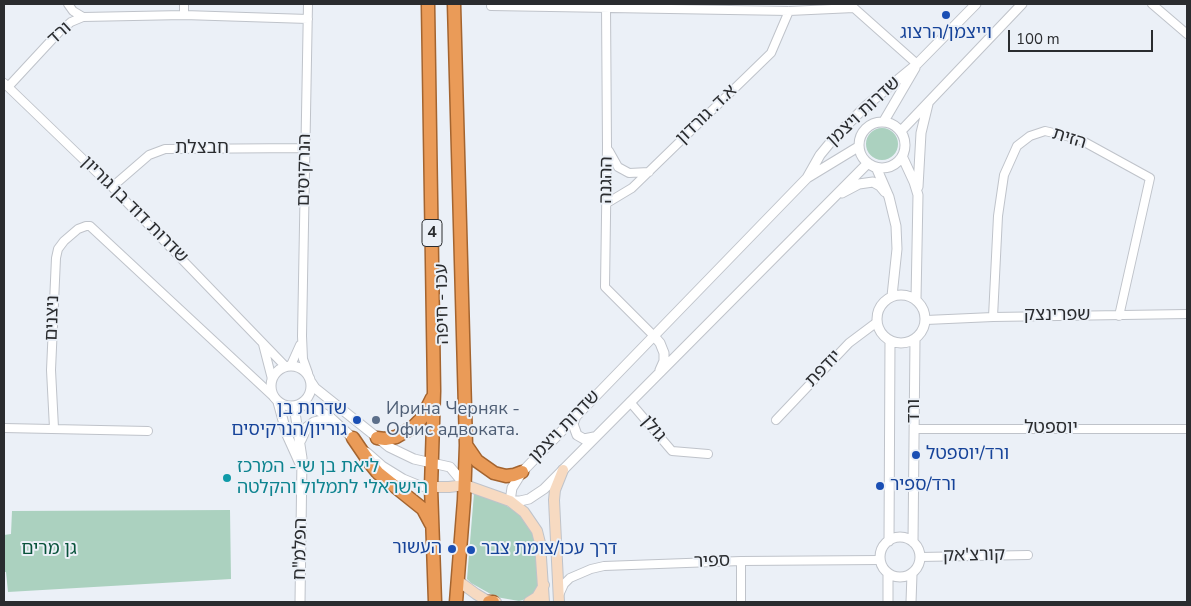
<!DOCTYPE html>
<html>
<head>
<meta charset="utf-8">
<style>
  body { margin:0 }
  #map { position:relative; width:1191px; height:606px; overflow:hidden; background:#ebf0f7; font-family:"Nunito Sans",sans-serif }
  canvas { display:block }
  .frame { position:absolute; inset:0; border:5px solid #2a2c2f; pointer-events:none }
  .scale { position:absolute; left:1008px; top:30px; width:145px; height:22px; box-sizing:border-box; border:2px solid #2a2c2f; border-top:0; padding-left:6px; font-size:15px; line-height:18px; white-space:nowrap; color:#2a2c2f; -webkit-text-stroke:4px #ebf0f7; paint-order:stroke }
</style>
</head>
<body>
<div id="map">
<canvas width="1191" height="606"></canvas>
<div class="frame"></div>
<div class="scale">100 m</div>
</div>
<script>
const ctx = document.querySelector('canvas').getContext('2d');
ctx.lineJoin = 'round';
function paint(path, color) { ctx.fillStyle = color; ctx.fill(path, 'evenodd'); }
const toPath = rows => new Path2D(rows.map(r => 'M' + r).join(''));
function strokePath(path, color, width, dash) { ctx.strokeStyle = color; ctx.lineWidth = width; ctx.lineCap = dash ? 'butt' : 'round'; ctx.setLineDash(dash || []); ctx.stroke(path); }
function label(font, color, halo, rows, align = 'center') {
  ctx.font = font + ' "Nunito Sans","Noto Sans Hebrew",sans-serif'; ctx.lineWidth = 4; ctx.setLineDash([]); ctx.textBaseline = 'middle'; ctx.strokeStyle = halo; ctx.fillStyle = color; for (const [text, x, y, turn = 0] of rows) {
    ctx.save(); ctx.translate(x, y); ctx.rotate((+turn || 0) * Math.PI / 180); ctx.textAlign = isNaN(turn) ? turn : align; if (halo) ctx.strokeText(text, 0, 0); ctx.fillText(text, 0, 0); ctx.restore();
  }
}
paint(toPath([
  '866 144a16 16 0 1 1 32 0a16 16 0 1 1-32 0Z',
  [474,493,505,505,517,512,526,521,534,532,540,583,537,592,526,599,519,601,496,597,471,583,467,579],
  [230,510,231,579,8,592,6,572,4,572,4,535,11,534,12,511]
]), '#abd1bf');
const minor = toPath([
  [68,4,73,11,83,17],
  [1152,4,1187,34],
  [491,6,789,11,854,8,917,64],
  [606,6,607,147,605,287,654,336],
  [184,15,184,4],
  [4,83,112,187,285,366],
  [8,87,59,32,71,22,83,17,184,15,308,19],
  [609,151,618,167,629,173,649,172],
  [112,187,149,155,165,149,305,148],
  [607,203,632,188,771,53,789,11],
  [993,317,998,216,1004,175,1017,146,1030,136,1045,131,1079,139,1150,178,1119,316],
  [926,320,993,317,1187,314],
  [263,344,272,379],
  [291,365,300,345],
  [308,373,303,359,302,336,308,4],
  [630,402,672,451,708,454],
  [776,420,849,343,877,322],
  [4,428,148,431],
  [54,428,51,370,56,258,58,249,64,241,78,229,86,226,90,226,275,398],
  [915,429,1187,429],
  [920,557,1028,555],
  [559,595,564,584,570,578,591,569,604,566,741,561,880,560],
  [741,602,741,561]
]);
const tertiary = toPath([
  [884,121,915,68],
  '859 145a23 23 0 1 1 46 0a23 23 0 1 1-46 0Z',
  [901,131,1022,4],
  [902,156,914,182,918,195,916,299],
  [868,163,544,489,529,499,520,501,510,501,512,488,522,472,807,178,820,155,834,138,867,105,917,64,976,4],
  [876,167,889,197,896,226,897,249,892,296],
  [807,178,858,147],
  [918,187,921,133,928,104],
  [842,193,859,184,873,182,880,186,885,192],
  '877 319a24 24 0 1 1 48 0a24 24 0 1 1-48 0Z',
  [654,336,660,343,664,353,664,361,660,370],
  '271 386a20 20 0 1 1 40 0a20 20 0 1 1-40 0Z',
  [311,382,315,388,389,447,414,459,450,467,465,485],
  [278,402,287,435,301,466],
  [301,404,314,408,331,418,357,442],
  [294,406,302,458,300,602],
  [576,416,573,424,577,435,584,439,594,437],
  [301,440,307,427,314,422,331,418],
  [366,452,382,466,403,479,420,486,431,487],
  '880 557a20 20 0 1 1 40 0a20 20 0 1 1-40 0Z',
  [889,541,890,341],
  [913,542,915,339],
  [888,602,888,574],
  [911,602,912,574]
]);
const secondary = toPath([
  [431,487,449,487,465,485,510,501,524,512,537,531,540,543,544,602],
  [457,580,476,594,486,600,496,602],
  [529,602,537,597,544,585],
  [559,602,554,500,555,490,563,470]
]);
const trunk = toPath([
  [428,4,434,391,431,487,435,602],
  [454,4,466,445,464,500,456,602],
  [353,438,370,463,378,473,423,509,431,524],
  [377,438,385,439,396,437,413,427,422,418,432,398],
  [466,445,477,461,494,473,506,476,514,475,522,472],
  [489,602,493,602]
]);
strokePath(minor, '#bfc3ca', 10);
strokePath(tertiary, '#bfc3ca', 11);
strokePath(secondary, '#bfc3ca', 12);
strokePath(trunk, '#a4642f', 15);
strokePath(minor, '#fff', 8);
strokePath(tertiary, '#fff', 9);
strokePath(secondary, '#f7dac1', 10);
strokePath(trunk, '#ea9b58', 12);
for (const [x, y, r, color] of [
  [946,15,5,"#1a4fb4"],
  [357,420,5,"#1a4fb4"],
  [376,420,5,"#5c6f8a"],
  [916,455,5,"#1a4fb4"],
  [227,478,5,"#0f9aa8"],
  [880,486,5,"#1a4fb4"],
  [452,549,5,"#1a4fb4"],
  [471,550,5,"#1a4fb4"]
]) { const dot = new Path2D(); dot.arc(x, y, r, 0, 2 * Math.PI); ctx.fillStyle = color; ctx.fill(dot); strokePath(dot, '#ebf0f7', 2); }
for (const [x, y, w] of [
  [432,233,20]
]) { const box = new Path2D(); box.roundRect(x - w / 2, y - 13.5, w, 27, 4); ctx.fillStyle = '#ebf0f7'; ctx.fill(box); strokePath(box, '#2a2c2f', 1); }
label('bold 16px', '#2a2c2f', null, [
  ["4",432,233]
]);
label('18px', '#2a2c2f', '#ebf0f7', [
  ["ורד",60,34,-42],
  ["שדרות ויצמן",864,112,-43],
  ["א.ד. גורדון",707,115,-44],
  ["הזית",1069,139,17],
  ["חבצלת",202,149],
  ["הנרקיסים",305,170,-89],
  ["ההגנה",607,180,-89],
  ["שדרות דוד בן גוריון",134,210,45],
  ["עכו - חיפה",443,304,-91],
  ["שפרינצק",1057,316],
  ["ניצנים",53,318,-88],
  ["יודפת",824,369,-46],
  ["ורד",915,411,-90],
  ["שדרות ויצמן",565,427,-46],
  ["גולן",653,429,49],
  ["יוספטל",1051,429],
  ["הפלמ\"ח",301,549,-89],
  ["קורצ'אק",974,556,-1],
  ["ספיר",712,562,-2]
]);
label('18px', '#164399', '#ebf0f7', [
  ["וייצמן/הרצוג",946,34,"center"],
  ["שדרות בן",347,410,"right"],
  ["גוריון/הנרקיסים",347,431,"right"],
  ["ורד/יוספטל",926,455],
  ["ורד/ספיר",890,486],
  ["העשור",442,549,"right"],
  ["דרך עכו/צומת צבר",481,550]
], 'left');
label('18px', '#4e5e75', '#ebf0f7', [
  ["Ирина Черняк -",386,410],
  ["Офис адвоката.",386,431]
], 'left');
label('18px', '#0d838f', '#ebf0f7', [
  ["ליאת בן שי- המרכז",237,468],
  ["הישראלי לתמלול והקלטה",237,489]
], 'left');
label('18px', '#08523a', '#ebf0f7', [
  ["גן מרים",49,550]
]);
</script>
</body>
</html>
